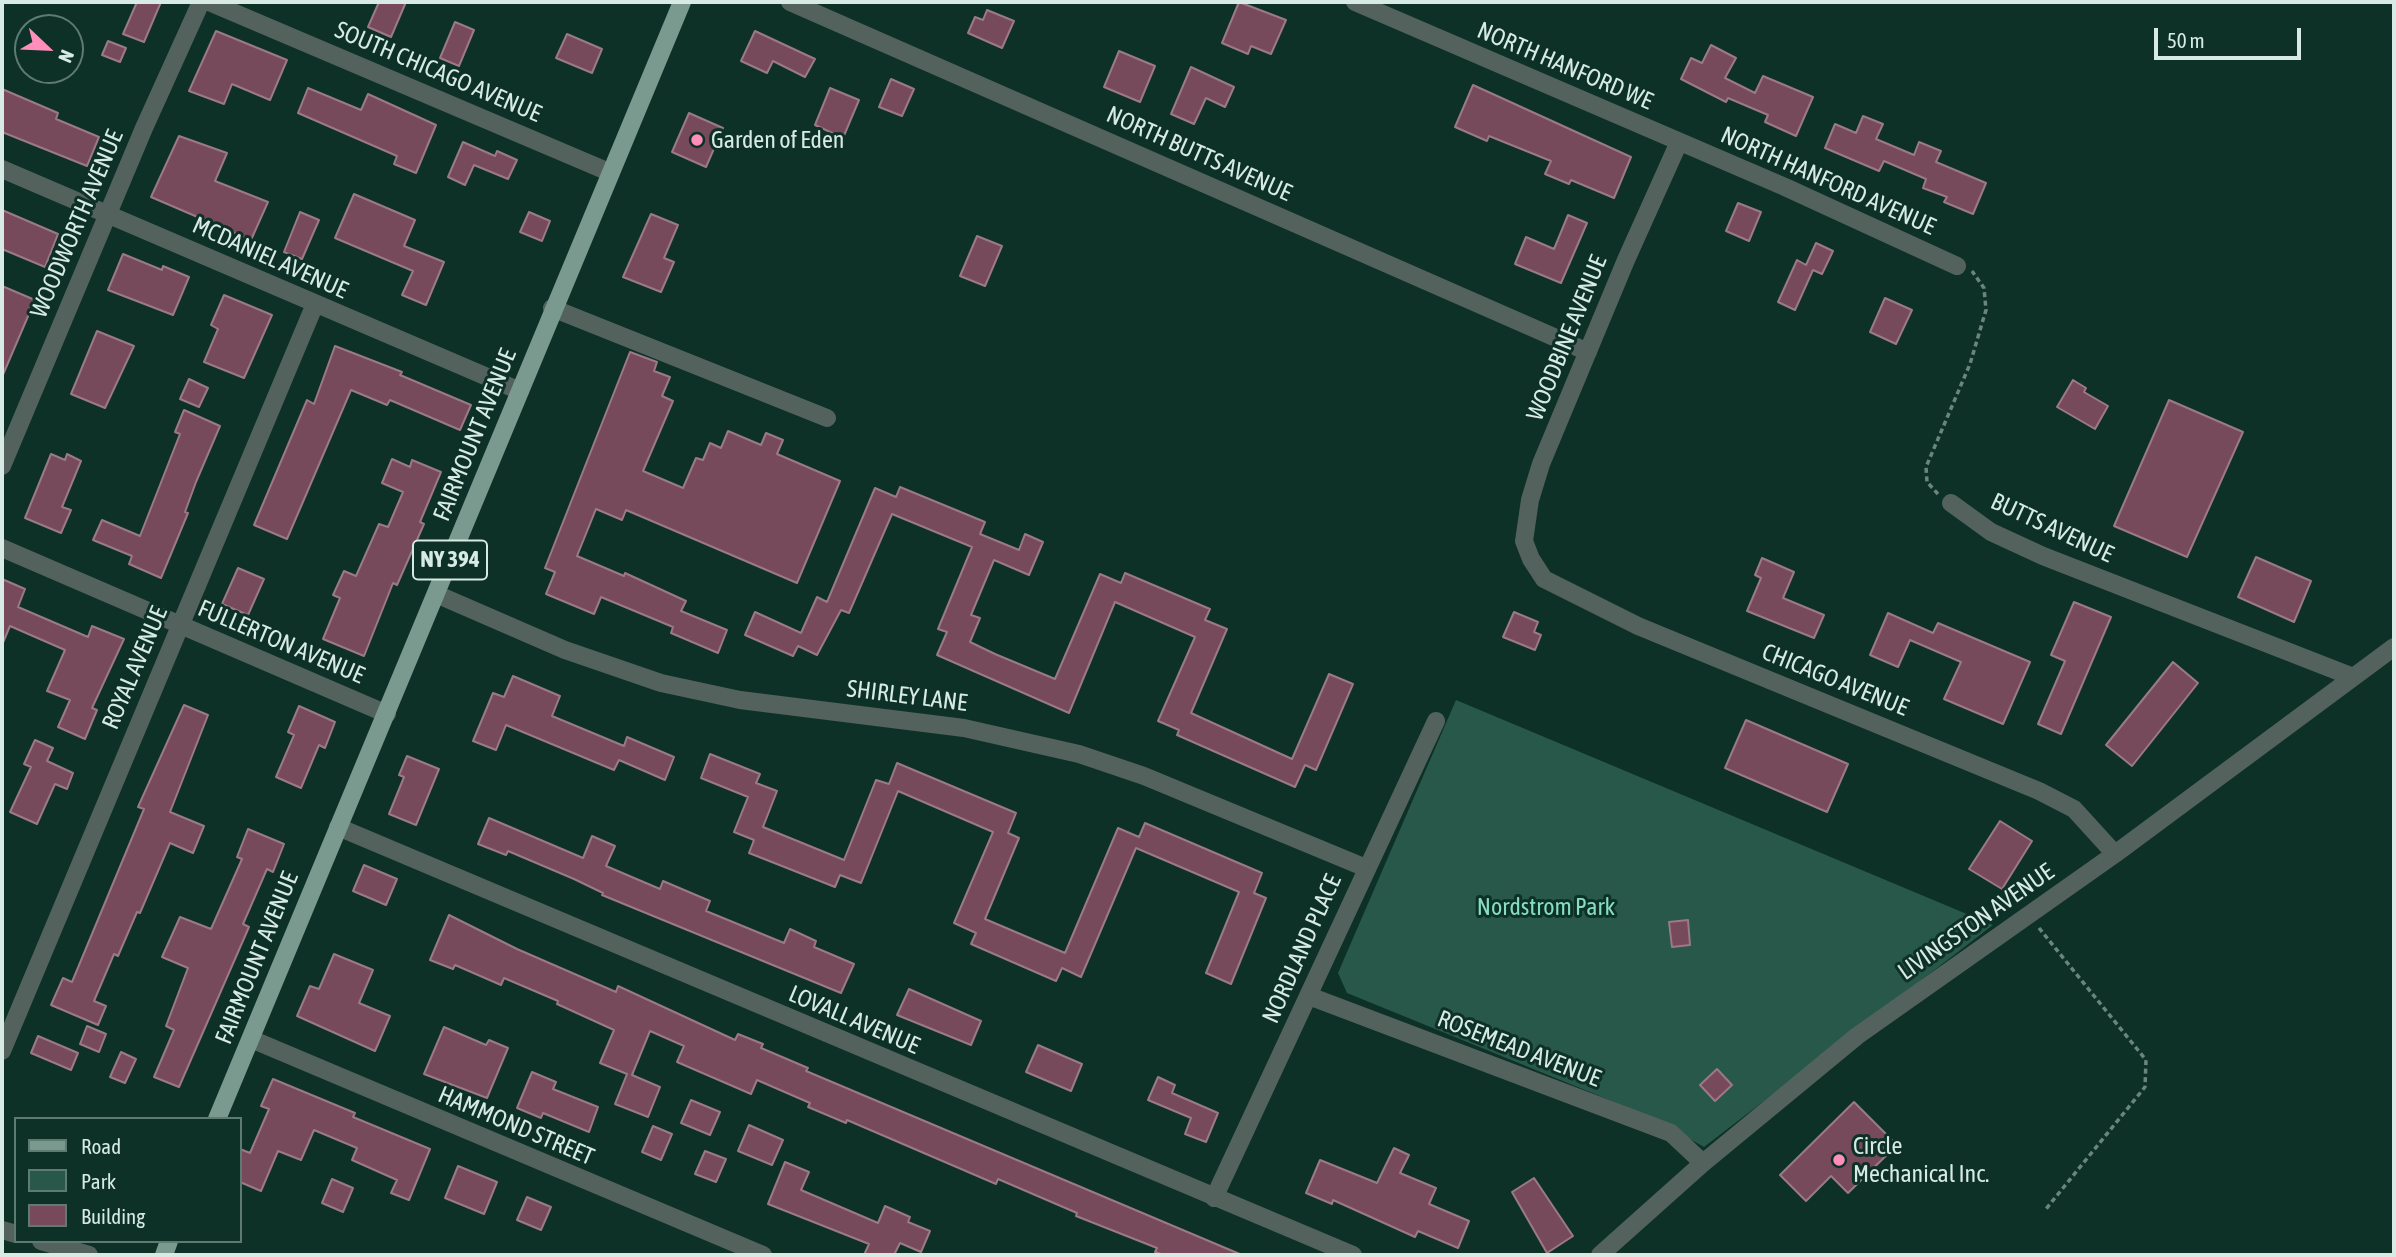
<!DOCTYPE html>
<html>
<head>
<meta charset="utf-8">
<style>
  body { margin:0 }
  #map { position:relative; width:2396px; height:1257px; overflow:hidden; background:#0d3127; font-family:"Asap Condensed",sans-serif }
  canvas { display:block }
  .frame { position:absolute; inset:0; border:4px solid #d7eae3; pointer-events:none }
  .legend { position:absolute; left:14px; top:1117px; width:228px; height:126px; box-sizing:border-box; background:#0d3127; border:2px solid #5e7b72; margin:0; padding:9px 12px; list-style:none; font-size:21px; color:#d7eae3 }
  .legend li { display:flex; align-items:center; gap:14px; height:35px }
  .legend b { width:35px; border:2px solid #5e7b72 }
  .north { position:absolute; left:14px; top:14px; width:70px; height:70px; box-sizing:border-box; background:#0d3127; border:2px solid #5e7b72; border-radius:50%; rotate:113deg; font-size:19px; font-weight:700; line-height:28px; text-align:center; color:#d7eae3 }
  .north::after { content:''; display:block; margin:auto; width:24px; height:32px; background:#ff8eba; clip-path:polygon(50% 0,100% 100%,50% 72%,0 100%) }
  .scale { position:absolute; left:2154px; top:28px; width:147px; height:32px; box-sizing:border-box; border:4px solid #d7eae3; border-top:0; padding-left:9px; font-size:21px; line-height:24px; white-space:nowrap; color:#d7eae3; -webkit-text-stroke:5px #0d3127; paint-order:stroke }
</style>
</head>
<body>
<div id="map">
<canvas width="2396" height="1257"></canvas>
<div class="frame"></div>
<ul class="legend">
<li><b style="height:9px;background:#7b9a8f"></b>Road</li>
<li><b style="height:19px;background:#275849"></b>Park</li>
<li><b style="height:19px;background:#764a5a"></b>Building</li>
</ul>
<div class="north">N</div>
<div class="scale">50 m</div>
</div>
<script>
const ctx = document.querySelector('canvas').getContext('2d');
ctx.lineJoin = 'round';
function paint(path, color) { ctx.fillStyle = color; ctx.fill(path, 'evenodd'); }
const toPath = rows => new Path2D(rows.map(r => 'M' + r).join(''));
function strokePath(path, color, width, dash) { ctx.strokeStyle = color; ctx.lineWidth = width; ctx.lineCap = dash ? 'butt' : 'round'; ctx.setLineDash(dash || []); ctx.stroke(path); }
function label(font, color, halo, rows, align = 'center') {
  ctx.font = font + ' "Asap Condensed",sans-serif'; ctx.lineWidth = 6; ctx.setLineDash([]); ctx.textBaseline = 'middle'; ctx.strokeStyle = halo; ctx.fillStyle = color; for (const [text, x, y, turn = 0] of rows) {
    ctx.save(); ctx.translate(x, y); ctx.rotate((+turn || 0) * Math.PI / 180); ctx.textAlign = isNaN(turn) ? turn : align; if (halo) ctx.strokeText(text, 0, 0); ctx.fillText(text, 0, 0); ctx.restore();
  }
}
paint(toPath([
  [1456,700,1993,925,1704,1147,1651,1117,1347,993,1338,973]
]), '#275849');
const building = toPath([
  [137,2,161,2,144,42,123,34,137,2],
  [379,2,406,2,391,37,368,27,379,2],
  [1239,2,1286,20,1271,54,1251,46,1248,54,1222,43,1239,2],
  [987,10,1014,21,1002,48,968,33,975,17,983,20,987,10],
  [455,22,474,30,459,66,440,58,455,22],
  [216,31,287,60,270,100,232,84,224,104,189,91,216,31],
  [755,31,815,59,805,77,773,61,767,73,741,61,755,31],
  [567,34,602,49,592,73,556,58,567,34],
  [108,41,126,48,120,62,102,55,108,41],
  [1711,45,1736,58,1725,78,1755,93,1763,76,1813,97,1796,136,1765,122,1768,115,1728,98,1726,102,1681,79,1691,58,1702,63,1711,45],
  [1119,51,1155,66,1140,102,1104,87,1119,51],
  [1191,67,1234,87,1225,107,1206,98,1194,124,1171,114,1191,67],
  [891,79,914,89,902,116,879,107,891,79],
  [1473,85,1631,157,1614,198,1571,180,1569,184,1545,174,1551,161,1489,136,1487,141,1455,127,1473,85],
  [308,88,361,110,368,94,436,125,416,173,394,164,397,156,298,113,308,88],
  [830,88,859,100,843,138,815,125,830,88],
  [2,89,58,113,56,119,99,137,87,166,2,132,2,89],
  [689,113,723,128,706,167,672,152,689,113],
  [1863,116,1883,124,1876,139,1914,155,1919,142,1941,151,1936,162,1986,183,1973,214,1944,202,1947,197,1923,188,1926,179,1884,161,1879,171,1825,148,1835,124,1856,133,1863,116],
  [179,136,227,153,215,181,268,202,251,240,151,197,179,136],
  [463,142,495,156,497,151,517,160,508,179,474,165,465,185,448,177,463,142],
  [354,194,415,220,404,246,444,262,426,305,402,295,413,271,335,238,354,194],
  [1738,203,1761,212,1749,241,1726,231,1738,203],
  [2,210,58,234,45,267,2,249,2,210],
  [300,212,319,220,302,259,284,252,300,212],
  [529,212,550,221,542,241,520,232,529,212],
  [651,214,678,225,664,258,674,262,661,292,623,277,651,214],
  [1568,215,1587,223,1561,283,1515,264,1526,237,1554,249,1568,215],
  [977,236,1002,246,985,286,960,276,977,236],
  [1816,243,1833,251,1822,274,1813,270,1795,310,1778,302,1797,260,1806,265,1816,243],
  [123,254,162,270,163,266,189,277,173,315,108,290,123,254],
  [2,286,35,300,2,377,2,286],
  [224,295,272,315,244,378,204,362,218,329,211,325,224,295],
  [1885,298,1912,310,1896,344,1870,332,1885,298],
  [97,331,134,346,105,408,71,394,97,331],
  [335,346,402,372,400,375,471,405,460,430,390,400,387,405,351,390,287,539,254,525,307,400,314,404,335,346],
  [630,352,657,362,654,371,670,377,662,396,673,401,643,471,683,488,696,458,703,460,710,443,721,448,728,431,761,445,766,433,783,440,777,454,840,481,797,583,626,510,622,520,596,509,577,556,624,576,625,573,686,601,681,611,727,630,718,653,671,633,673,627,601,597,594,614,546,594,555,572,545,568,630,352],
  [189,379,208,388,199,407,180,399,189,379],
  [2073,380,2086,388,2084,392,2108,406,2095,429,2057,407,2073,380],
  [2169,400,2243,432,2187,557,2114,526,2169,400],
  [184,410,220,426,196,482,185,512,188,513,161,578,129,564,132,556,93,540,102,520,140,536,180,434,175,432,184,410],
  [51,454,65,460,67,454,81,461,62,507,71,510,61,533,25,518,51,454],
  [392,459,410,467,412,460,441,472,420,522,424,524,397,585,393,583,364,656,323,639,340,598,333,595,344,571,356,576,379,524,388,527,403,492,382,483,392,459],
  [900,487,985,522,980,534,1019,550,1025,534,1043,542,1029,575,994,560,971,615,980,618,970,642,995,654,1055,679,1100,574,1121,583,1125,573,1210,609,1205,620,1227,629,1191,713,1292,759,1329,674,1353,684,1316,770,1305,765,1295,787,1177,735,1179,730,1158,721,1195,637,1115,602,1069,713,937,655,947,632,938,629,972,547,892,514,849,613,841,610,817,655,798,646,793,656,745,635,755,612,801,633,817,597,827,602,875,488,896,497,900,487],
  [2256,557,2311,581,2294,622,2238,597,2256,557],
  [1762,558,1794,572,1783,598,1824,615,1814,638,1747,611,1761,578,1755,575,1762,558],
  [238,568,264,579,248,615,222,604,238,568],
  [2,579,25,589,18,607,88,637,92,626,124,639,92,708,97,710,85,739,58,727,70,700,47,691,65,650,10,626,2,645,2,579],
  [2074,602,2111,617,2061,734,2038,724,2065,661,2051,655,2074,602],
  [1514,612,1538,622,1534,632,1541,635,1535,650,1503,637,1514,612],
  [1888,613,1933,633,1938,623,2030,662,2003,724,1944,699,1961,662,1910,640,1898,667,1870,655,1888,613],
  [2173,662,2198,683,2132,766,2106,745,2173,662],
  [513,676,560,696,552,716,624,746,627,737,674,757,665,780,619,760,614,770,506,725,496,750,473,741,493,693,504,697,513,676],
  [184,705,208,715,170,812,204,826,193,853,170,843,140,913,137,912,118,956,114,954,94,1001,106,1006,98,1025,51,1005,63,978,72,982,144,809,138,807,184,705],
  [299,706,335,722,325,748,319,745,301,788,276,777,294,735,288,732,299,706],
  [1746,720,1848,764,1827,812,1725,768,1746,720],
  [35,740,53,748,47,761,73,773,67,789,55,784,37,824,10,812,31,767,24,764,35,740],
  [710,754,760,774,756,783,777,791,763,827,844,860,876,780,889,784,897,763,1016,813,1008,833,1019,838,985,919,1065,953,1118,828,1139,837,1145,823,1262,873,1254,893,1266,898,1231,984,1206,973,1239,892,1136,848,1081,977,1062,968,1056,981,971,944,976,933,954,923,993,832,898,791,861,883,840,875,835,887,749,853,754,840,734,832,748,797,701,778,710,754],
  [407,756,439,769,416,825,389,814,404,777,399,775,407,756],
  [489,818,583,858,592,836,615,846,606,866,660,889,663,881,710,901,706,911,784,943,790,929,816,941,814,947,854,964,841,993,602,895,603,893,574,879,508,851,506,855,478,844,489,818],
  [2000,821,2032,841,2002,889,1969,869,2000,821],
  [248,829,284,844,273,872,267,869,243,924,249,927,179,1087,154,1077,174,1030,166,1026,188,968,162,957,180,917,211,929,242,859,237,857,248,829],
  [364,865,397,879,386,905,353,891,364,865],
  [449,915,517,949,616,992,618,986,735,1040,738,1034,763,1044,761,1048,808,1068,806,1071,1242,1255,1164,1255,1155,1252,1157,1248,1076,1216,1077,1213,998,1179,996,1184,847,1120,846,1123,808,1107,810,1103,757,1080,751,1094,677,1062,684,1046,650,1031,632,1075,660,1087,648,1117,615,1104,627,1074,600,1063,614,1030,557,1004,558,1001,504,978,501,985,455,965,453,969,430,960,449,915],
  [1688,920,1690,945,1672,947,1669,922,1688,920],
  [334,954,373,970,359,1003,390,1016,375,1051,297,1016,310,986,319,989,334,954],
  [909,989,981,1021,971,1045,897,1015,909,989],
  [87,1026,106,1034,99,1052,80,1044,87,1026],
  [444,1027,486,1045,489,1040,508,1048,487,1098,424,1074,444,1027],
  [38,1036,78,1053,71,1070,31,1053,38,1036],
  [1038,1045,1082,1064,1071,1091,1026,1072,1038,1045],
  [121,1052,136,1059,125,1083,110,1077,121,1052],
  [1717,1069,1732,1085,1715,1101,1700,1085,1717,1069],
  [532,1072,556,1082,553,1089,598,1107,589,1132,543,1113,541,1118,517,1108,532,1072],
  [1158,1077,1175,1085,1172,1093,1218,1113,1206,1142,1185,1134,1191,1118,1148,1100,1158,1077],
  [273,1079,355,1113,353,1117,430,1149,409,1200,391,1193,397,1180,352,1160,357,1148,314,1130,301,1160,278,1151,261,1191,240,1182,240,1149,250,1153,269,1109,261,1106,273,1079],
  [691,1100,720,1112,710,1135,681,1123,691,1100],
  [1854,1102,1897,1145,1848,1193,1831,1176,1806,1201,1780,1175,1854,1102],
  [749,1125,783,1140,772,1165,738,1151,749,1125],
  [653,1126,672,1134,661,1160,642,1152,653,1126],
  [1394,1148,1409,1155,1400,1173,1436,1188,1429,1204,1469,1221,1458,1248,1418,1231,1415,1237,1333,1200,1332,1204,1306,1193,1320,1160,1377,1183,1394,1148],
  [705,1151,726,1159,716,1182,695,1174,705,1151],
  [785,1162,809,1172,801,1190,878,1223,885,1206,910,1217,908,1222,930,1231,921,1252,900,1243,894,1255,864,1255,869,1244,768,1204,785,1162],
  [458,1166,497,1182,484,1214,445,1198,458,1166],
  [1534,1178,1573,1236,1547,1253,1512,1192,1534,1178],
  [332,1179,353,1188,343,1212,322,1203,332,1179],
  [527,1197,551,1207,541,1230,517,1220,527,1197]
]);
paint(building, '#764a5a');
strokePath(building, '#9b7a85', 2);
strokePath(toPath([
  [1938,494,1927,482,1926,467,1970,364,1986,310,1984,288,1972,271],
  [2039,928,2146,1060,2145,1087,2046,1209]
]), '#69867d', 3.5, [5, 3.5]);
strokePath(toPath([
  [209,2,609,172],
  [790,2,1588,352],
  [1355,2,1785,187,1957,266],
  [1679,142,1626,260,1541,464,1530,500,1524,541,1531,559,1544,579,1638,626,2039,791,2074,809,2115,854],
  [2,169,520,391],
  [552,308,827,418],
  [2,466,144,128,201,2],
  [1951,503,1991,532,2043,556,2353,677],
  [2,548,387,714],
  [436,594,565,650,661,683,740,700,964,728,1079,754,1144,776,1366,868],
  [338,827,1353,1255],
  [1309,996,1671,1133,1703,1163],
  [251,1039,763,1255],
  [2,1051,315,304],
  [1214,1198,1436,721],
  [2,1230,16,1234],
  [41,1241,89,1255],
  [1600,1255,1703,1163,1857,1036,2115,854,2394,647]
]), '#53625d', 18);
strokePath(toPath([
  [217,1119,682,2],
  [164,1255,169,1241]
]), '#7b9a8f', 18);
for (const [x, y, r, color] of [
  [697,140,7,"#ff8eba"],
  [1839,1160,7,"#ff8eba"]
]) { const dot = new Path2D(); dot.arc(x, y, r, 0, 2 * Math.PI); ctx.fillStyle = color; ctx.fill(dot); strokePath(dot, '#0d3127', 2.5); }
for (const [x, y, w] of [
  [450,560,74]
]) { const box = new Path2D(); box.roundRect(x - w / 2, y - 19.5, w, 39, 5); ctx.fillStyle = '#0d3127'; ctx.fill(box); strokePath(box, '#d7eae3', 2); }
label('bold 23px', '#d7eae3', null, [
  ["NY 394",450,560]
]);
label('24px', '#d7eae3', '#0d3127', [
  ["NORTH HANFORD WE",1565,66,23],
  ["SOUTH CHICAGO AVENUE",438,72,23],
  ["NORTH BUTTS AVENUE",1199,154,24],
  ["NORTH HANFORD AVENUE",1828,181,24],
  ["WOODWORTH AVENUE",77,224,-67],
  ["MCDANIEL AVENUE",270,258,24],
  ["WOODBINE AVENUE",1567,338,-68],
  ["FAIRMOUNT AVENUE",475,435,-68],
  ["BUTTS AVENUE",2052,528,25],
  ["FULLERTON AVENUE",281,642,23],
  ["ROYAL AVENUE",135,668,-67],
  ["CHICAGO AVENUE",1835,680,22],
  ["SHIRLEY LANE",907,696,7],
  ["LIVINGSTON AVENUE",1976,922,-35],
  ["NORDLAND PLACE",1302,949,-66],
  ["FAIRMOUNT AVENUE",257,958,-68],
  ["LOVALL AVENUE",854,1020,23],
  ["ROSEMEAD AVENUE",1519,1049,21],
  ["HAMMOND STREET",516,1126,23]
]);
label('24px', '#d7eae3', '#0d3127', [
  ["Garden of Eden",711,140],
  ["Circle",1853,1146],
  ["Mechanical Inc.",1853,1174]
], 'left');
label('24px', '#87dec2', '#0d3127', [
  ["Nordstrom Park",1546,907]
]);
</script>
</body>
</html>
